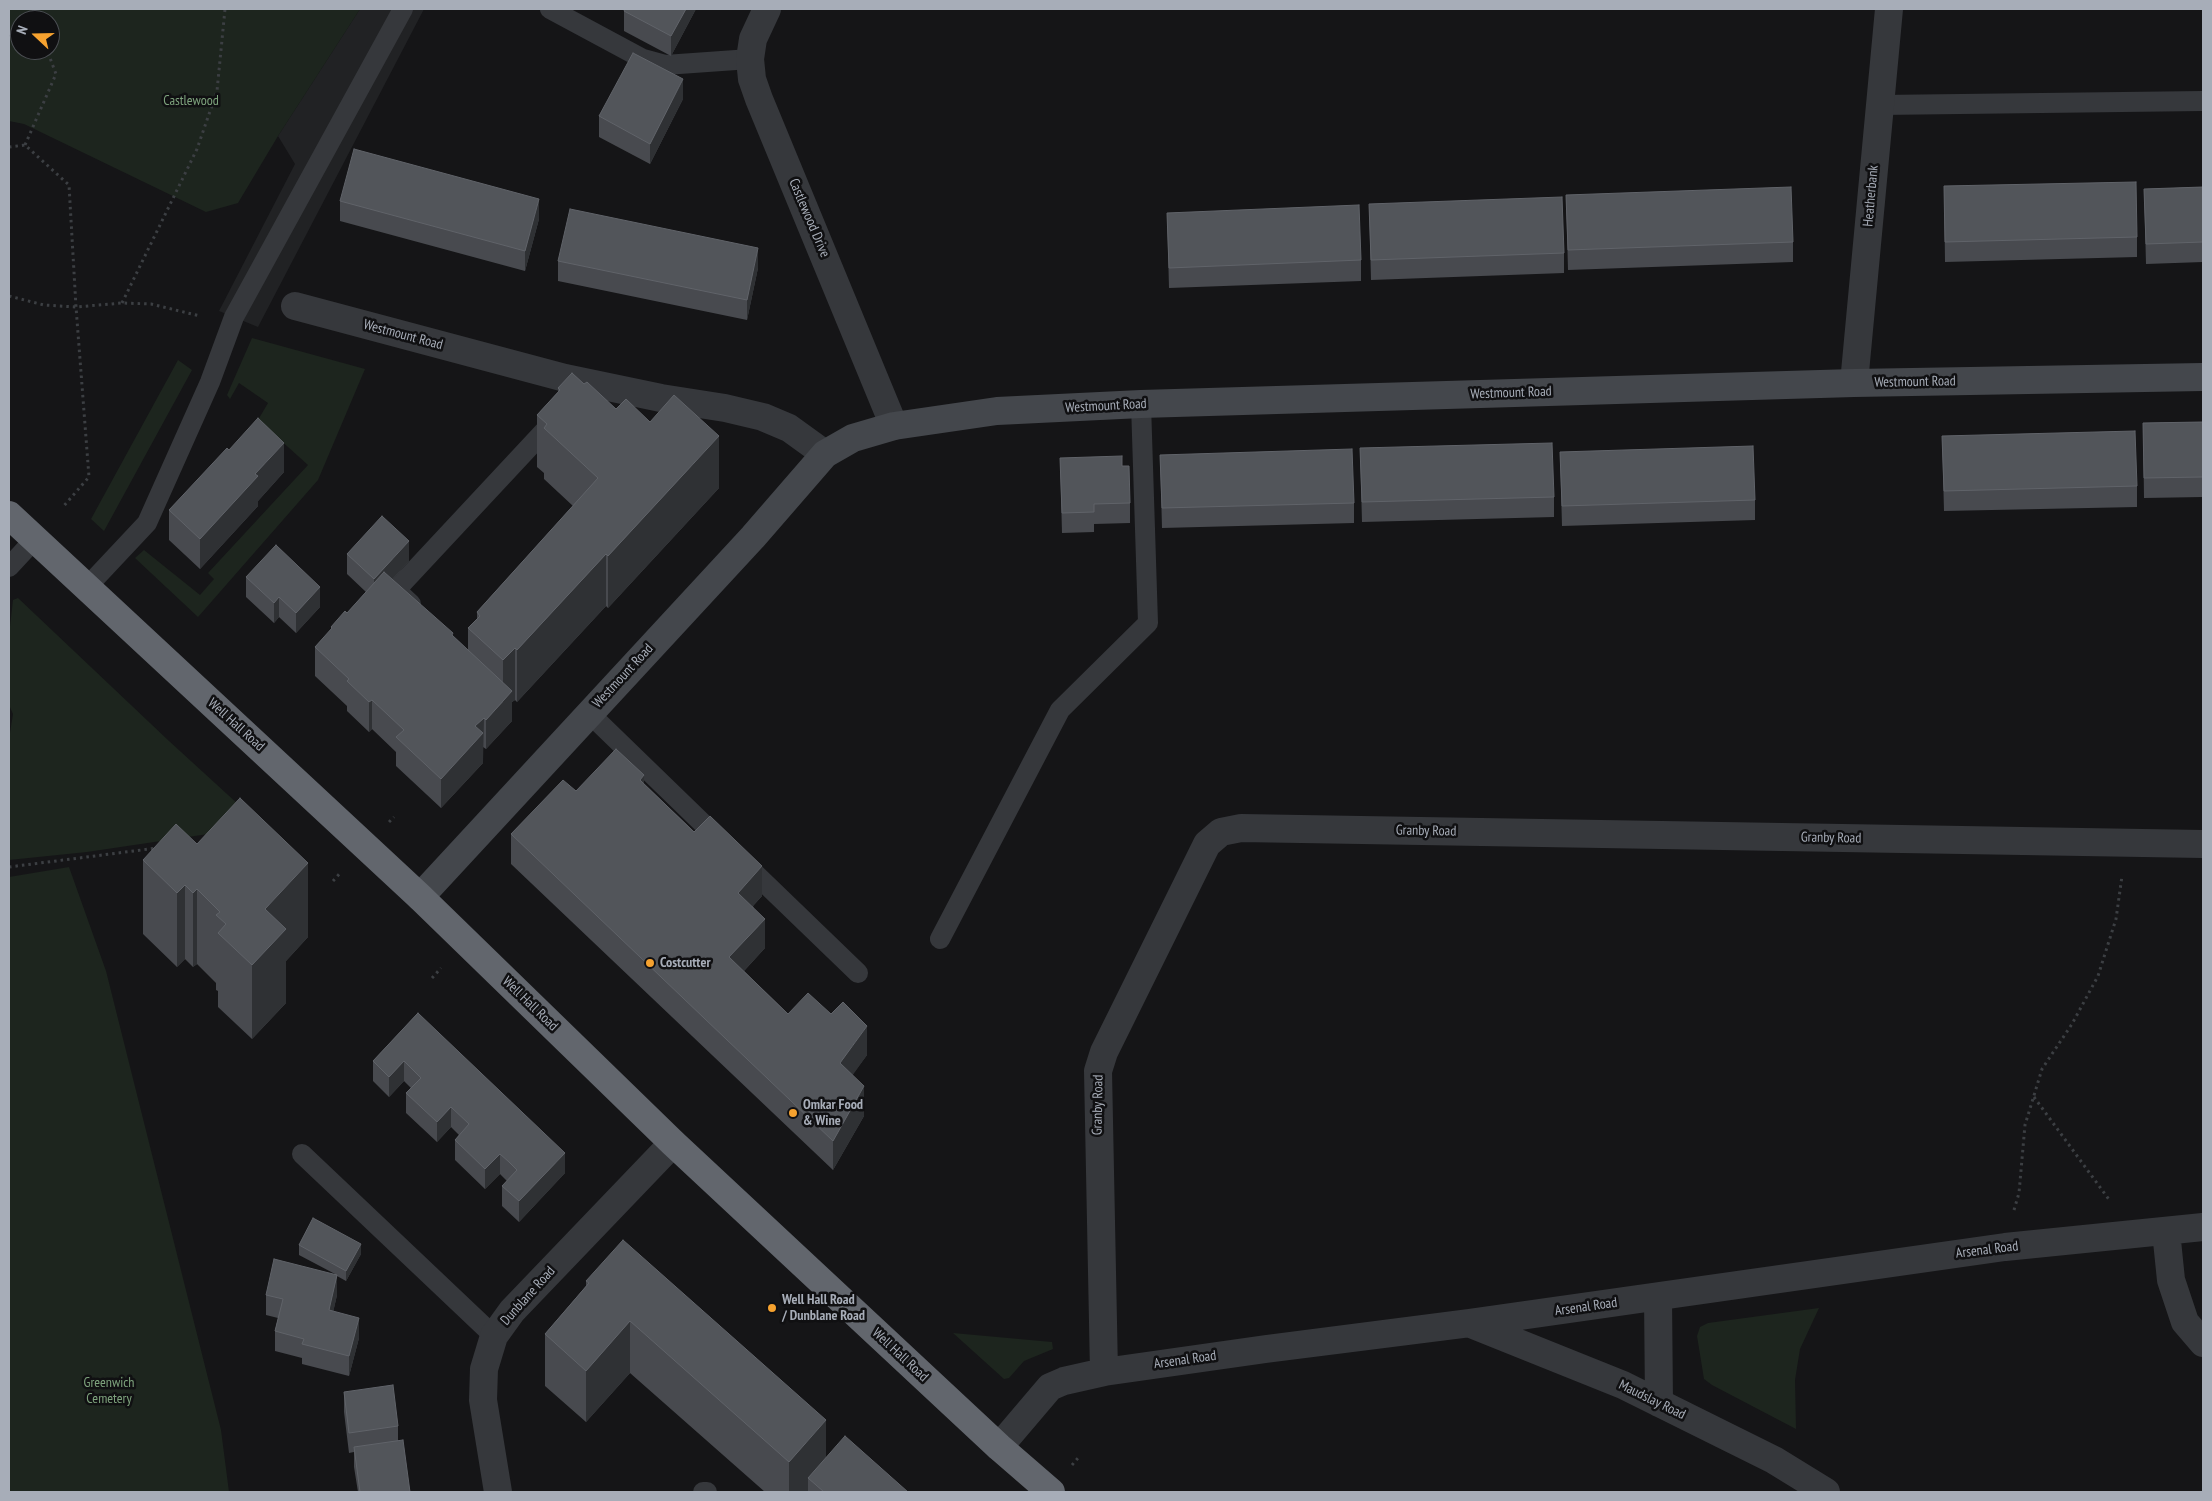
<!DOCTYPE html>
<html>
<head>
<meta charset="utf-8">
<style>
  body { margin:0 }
  #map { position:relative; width:2212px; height:1501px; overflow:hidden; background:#151517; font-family:"PT Sans Narrow",sans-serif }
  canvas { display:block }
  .frame { position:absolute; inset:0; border:10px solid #a7adb8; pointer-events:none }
  .north { position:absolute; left:10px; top:10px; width:50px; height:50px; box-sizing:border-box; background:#101012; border:1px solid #4c4f54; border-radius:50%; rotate:291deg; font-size:14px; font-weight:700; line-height:20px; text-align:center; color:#a7adb8 }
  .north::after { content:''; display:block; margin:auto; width:18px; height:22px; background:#f6a22f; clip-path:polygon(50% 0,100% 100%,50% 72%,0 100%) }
</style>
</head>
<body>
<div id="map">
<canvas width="2212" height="1501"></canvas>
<div class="frame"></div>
<div class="north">N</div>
</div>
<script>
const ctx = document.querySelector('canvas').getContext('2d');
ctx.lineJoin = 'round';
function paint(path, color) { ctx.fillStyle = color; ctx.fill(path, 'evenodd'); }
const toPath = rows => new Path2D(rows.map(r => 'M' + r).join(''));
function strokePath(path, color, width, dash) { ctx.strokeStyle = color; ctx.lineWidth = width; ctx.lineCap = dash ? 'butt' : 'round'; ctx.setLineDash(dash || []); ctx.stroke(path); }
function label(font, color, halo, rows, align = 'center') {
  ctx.font = font + ' "PT Sans Narrow",sans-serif'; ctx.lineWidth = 5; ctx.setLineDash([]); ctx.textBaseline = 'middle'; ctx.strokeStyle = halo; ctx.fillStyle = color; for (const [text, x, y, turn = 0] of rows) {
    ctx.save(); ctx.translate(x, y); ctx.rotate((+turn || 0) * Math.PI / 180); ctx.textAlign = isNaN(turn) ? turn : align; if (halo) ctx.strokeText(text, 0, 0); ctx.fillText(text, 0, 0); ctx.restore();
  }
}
paint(toPath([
  [360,9,424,9,258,327,219,311,295,164,278,136]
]), '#212224');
paint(toPath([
  [9,9,360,9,278,136,238,203,206,212,24,124,9,121],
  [20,20,50,20,50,50,20,50],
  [252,338,365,369,318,480,198,617,135,558,144,550,200,595,214,579,208,573,308,465,258,420,268,403,239,383,230,399,227,395],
  [178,360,192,370,104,531,91,519],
  [18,598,169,741,262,826,87,852,9,860,9,739,13,714,9,705,9,635,13,600],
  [69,867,106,971,221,1430,229,1492,9,1492,9,877],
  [1819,1308,1800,1349,1795,1380,1796,1429,1712,1385,1704,1379,1697,1336,1700,1327,1708,1323],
  [953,1333,1052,1342,1053,1349,1024,1361,1009,1378,1004,1379]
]), '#1d251e');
strokePath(toPath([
  [33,9,37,20],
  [25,145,56,74,47,50],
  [9,147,25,145,69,185,76,307,89,477,62,508],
  [9,296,44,305,76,307,122,303,151,304,200,316],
  [122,303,197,149,217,91,225,9],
  [389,822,394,817],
  [9,867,157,848],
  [333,881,341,872],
  [432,978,441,968],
  [2034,1097,2110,1201],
  [2014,1210,2019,1193,2025,1125,2042,1069,2072,1024,2098,976,2116,919,2122,876],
  [1072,1465,1078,1458]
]), '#3c3f43', 3, [2.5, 4]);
strokePath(toPath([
  [550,9,643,59,665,65,750,59],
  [1880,105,2203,101],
  [9,567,34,540],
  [86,588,147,523,210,382,234,317,403,9],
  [411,604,396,590,549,426,551,418],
  [589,713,722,842],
  [743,862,858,973],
  [940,939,1060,710,1148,623,1141,404],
  [302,1154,494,1336],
  [703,1492,707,1492]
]), '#36383c', 20);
strokePath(toPath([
  [767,9,753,39,750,59,752,79,759,99,894,426],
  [295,306,565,378,661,398,725,408,763,417,789,428,825,454],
  [1854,383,1889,9],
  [2166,1231,2171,1280,2185,1322,2203,1343],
  [1658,1297,1659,1403],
  [1471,1324,1623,1385,1774,1460,1826,1492],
  [1104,1372,1098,1071,1104,1052,1207,844,1221,832,1241,828,2203,844],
  [999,1447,1050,1387,1064,1381,1104,1372,1266,1349,1470,1323,2005,1247,2203,1227],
  [498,1492,483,1400,484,1369,494,1336,512,1311,673,1143]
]), '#36383c', 28);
strokePath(toPath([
  [420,897,753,537,825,454,853,438,894,426,997,411,1141,404,1854,383,2203,377]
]), '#44474c', 28);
strokePath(toPath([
  [9,515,420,897,673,1143,999,1447,1051,1492]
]), '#62666d', 28);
paint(toPath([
  [696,9,671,56,624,31,624,11],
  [683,99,650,164,599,137,599,116],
  [1944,186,2137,237,2137,257,1945,262],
  [2203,187,2203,262,2146,264,2144,189],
  [1566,195,1793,242,1793,262,1568,270],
  [340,201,539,219,525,271,340,221],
  [1369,204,1564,253,1564,273,1371,280],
  [1167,213,1361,260,1361,281,1169,288],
  [558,261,758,268,747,320,558,281],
  [584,384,616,409,719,488,608,608,606,606,517,702,515,700,512,702,512,721,486,749,483,747,483,763,441,808,396,766,396,752,372,729,369,732,347,711,347,706,315,676,315,647,331,630,331,627,347,613,366,592,347,574,347,554,409,561,392,580,468,650,468,628,477,619,477,612,573,506,544,479,544,473,537,467,537,415,558,392,558,388],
  [2203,422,2203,497,2144,498,2143,423],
  [1942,436,2137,486,2137,507,1944,511],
  [1360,448,1554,497,1554,517,1362,522],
  [229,450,284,472,258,501,258,506,200,569,169,540,169,510],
  [1560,452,1755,500,1755,520,1562,526],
  [1160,455,1354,503,1354,523,1162,528],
  [1060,458,1122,466,1130,503,1130,523,1094,524,1094,532,1062,533],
  [246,577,320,607,296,633,279,617,274,623,246,597],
  [644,784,762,896,753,906,765,948,744,971,788,1014,867,1055,852,1075,864,1116,833,1170,511,864,511,834],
  [197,844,308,937,286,961,286,1003,252,1039,218,1007,218,991,216,990,216,983,197,964,193,967,185,959,177,967,143,934,143,860],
  [418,1013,565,1173,519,1222,502,1206,502,1186,507,1181,500,1174,485,1189,455,1160,455,1140,459,1135,451,1127,437,1142,406,1113,406,1093,411,1088,404,1081,389,1097,373,1081,373,1061],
  [299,1245,361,1254,346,1281,337,1276,337,1295,333,1312,359,1338,349,1376,302,1364,302,1358,275,1351,275,1331,278,1318,266,1315,266,1295,335,1274,299,1255],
  [586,1281,826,1457,908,1492,765,1492,630,1373,586,1422,545,1386,545,1334,586,1286],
  [344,1392,398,1426,398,1441,410,1492,358,1492,354,1467,354,1452,349,1453,344,1412]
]), '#484a4f');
paint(toPath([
  [686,9,696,9,671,56,671,36],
  [683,79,683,99,650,164,650,144],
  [539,199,539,219,525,271,525,251],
  [758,248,758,268,747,320,747,300],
  [719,436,719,488,608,608,608,556],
  [284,443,284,472,258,501,258,506,200,569,200,539,255,474],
  [409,541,409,561,374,599,374,579],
  [606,554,606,606,517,702,517,650],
  [320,587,320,607,296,633,296,613],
  [279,597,279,617,274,623,274,603],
  [515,648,515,700,512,702,512,721,486,749,486,720,503,702,503,660],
  [372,700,372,729,369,732,369,702],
  [484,718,483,763,441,808,441,779,475,726],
  [644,775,644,804,640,780],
  [308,863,308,937,286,961,286,1003,252,1039,252,965,265,909],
  [762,866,762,896,738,922,738,893],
  [185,885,185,959,177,967,177,893],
  [197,889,197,964,193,967,193,893],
  [765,919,765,948,729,987,729,957],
  [867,1026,867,1055,840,1093,840,1063],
  [404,1061,404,1081,389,1097,389,1077],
  [864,1086,864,1116,833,1170,833,1141],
  [451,1107,451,1127,437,1142,437,1122],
  [565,1153,565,1173,519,1222,519,1201],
  [500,1154,500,1174,485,1189,485,1169],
  [361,1244,361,1254,346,1281,346,1271],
  [337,1275,337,1295,329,1331,329,1310],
  [359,1318,359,1338,349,1376,349,1356],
  [630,1321,630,1373,586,1422,586,1371],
  [826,1420,826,1472,808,1478,808,1492,789,1492,789,1462]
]), '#2f3134');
const building = toPath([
  [625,9,686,9,671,36,624,11,625,9],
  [633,53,683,79,650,144,599,116,633,53],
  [354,149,539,199,525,251,340,201,354,149],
  [2136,182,2137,237,1945,242,1944,186,2136,182],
  [1791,187,1793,242,1568,250,1566,195,1791,187],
  [2203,187,2203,242,2146,244,2144,189,2203,187],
  [1562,197,1564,253,1371,260,1369,204,1562,197],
  [1359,205,1361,260,1169,268,1167,213,1359,205],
  [570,209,758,248,747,300,558,261,570,209],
  [572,373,584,384,587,382,616,409,626,399,650,422,674,395,719,436,608,556,606,554,517,650,515,648,503,660,468,628,480,616,477,612,598,478,544,428,547,424,537,415,560,390,558,388,572,373],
  [258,418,284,443,255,474,258,476,200,539,169,510,227,448,229,450,258,418],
  [2203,422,2203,477,2144,478,2143,423,2203,422],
  [2135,431,2137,486,1944,491,1942,436,2135,431],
  [1552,443,1554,497,1362,502,1360,448,1552,443],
  [1753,446,1755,500,1562,506,1560,452,1753,446],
  [1352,449,1354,503,1162,508,1160,455,1352,449],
  [1122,456,1122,466,1129,466,1130,503,1094,504,1094,512,1062,513,1060,458,1122,456],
  [382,516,409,541,374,579,347,554,382,516],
  [276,545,320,587,296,613,279,597,274,603,246,577,276,545],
  [384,572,453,633,452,635,512,691,486,720,484,718,475,726,483,733,441,779,396,737,404,730,372,700,369,702,347,681,349,679,315,647,332,628,331,627,345,611,347,613,384,572],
  [616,749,644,775,640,780,694,832,710,816,762,866,738,893,765,919,729,957,788,1014,808,993,831,1014,843,1002,867,1026,840,1063,864,1086,833,1141,511,834,563,780,576,791,616,749],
  [240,798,308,863,265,909,286,929,252,965,218,933,226,924,216,915,220,912,197,889,193,893,185,885,177,893,143,860,176,824,197,844,240,798],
  [418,1013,565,1153,519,1201,502,1186,517,1170,509,1162,500,1154,485,1169,455,1140,469,1124,451,1107,437,1122,406,1093,421,1078,404,1061,389,1077,373,1061,418,1013],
  [313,1218,361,1244,346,1271,299,1245,313,1218],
  [623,1240,826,1420,789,1462,630,1321,586,1371,545,1334,589,1283,586,1281,623,1240],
  [274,1259,337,1275,329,1310,359,1318,349,1356,302,1344,304,1339,275,1331,283,1299,266,1295,274,1259],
  [393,1385,398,1426,349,1433,344,1392,393,1385],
  [845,1436,908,1492,824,1492,808,1478,845,1436],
  [403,1440,410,1492,360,1492,354,1447,403,1440]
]);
paint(building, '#52555a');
strokePath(building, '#606369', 1);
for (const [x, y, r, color] of [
  [650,963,5,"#f6a22f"],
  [793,1113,5,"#f6a22f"],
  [772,1308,5,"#f6a22f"]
]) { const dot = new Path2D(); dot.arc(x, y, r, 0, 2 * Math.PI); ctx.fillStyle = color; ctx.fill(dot); strokePath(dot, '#101012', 2); }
label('14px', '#7ea37d', '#101012', [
  ["Castlewood",191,101],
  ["Greenwich",109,1383],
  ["Cemetery",109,1399]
]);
label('14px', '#a7adb8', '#101012', [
  ["Heatherbank",1871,196,-85],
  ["Castlewood Drive",809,218,67],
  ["Westmount Road",403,335,15],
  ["Westmount Road",1915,382,-1],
  ["Westmount Road",1511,393,-2],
  ["Westmount Road",1106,406,-3],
  ["Westmount Road",623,676,-47],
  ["Well Hall Road",236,725,42],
  ["Granby Road",1426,831,1],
  ["Granby Road",1831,838,1],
  ["Well Hall Road",530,1004,44],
  ["Granby Road",1098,1105,-89],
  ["Arsenal Road",1987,1250,-7],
  ["Dunblane Road",528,1296,-48],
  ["Arsenal Road",1586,1307,-8],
  ["Well Hall Road",900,1355,43],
  ["Arsenal Road",1185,1360,-8],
  ["Maudslay Road",1652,1400,26]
]);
label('bold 14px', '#a7adb8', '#101012', [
  ["Costcutter",660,963],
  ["Omkar Food",803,1105],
  ["& Wine",803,1121],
  ["Well Hall Road",782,1300],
  ["/ Dunblane Road",782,1316]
], 'left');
</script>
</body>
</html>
